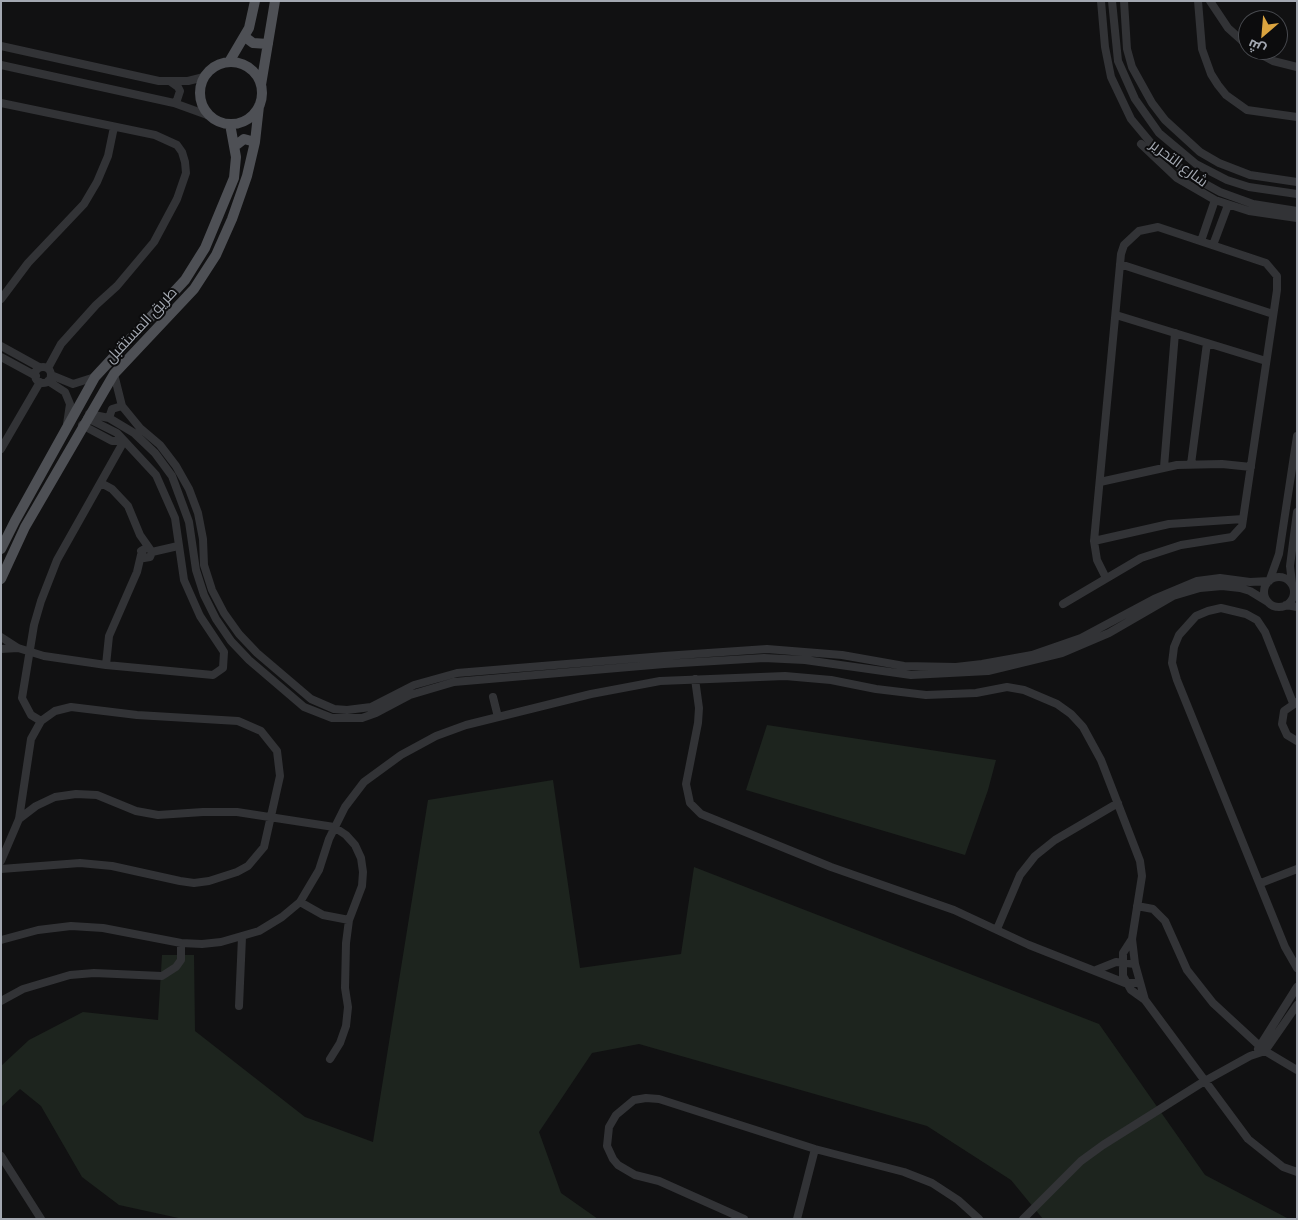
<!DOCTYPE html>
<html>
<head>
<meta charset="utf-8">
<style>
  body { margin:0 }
  #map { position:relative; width:1298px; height:1220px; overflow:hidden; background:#111112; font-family:Commissioner,Cairo,sans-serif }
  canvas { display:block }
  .frame { position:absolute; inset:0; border:2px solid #a3a8b1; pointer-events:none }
  .north { position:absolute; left:1238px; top:10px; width:50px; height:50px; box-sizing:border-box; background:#0c0c0d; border:1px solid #484a4f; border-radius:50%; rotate:207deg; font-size:14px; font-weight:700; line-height:20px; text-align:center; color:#a3a8b1 }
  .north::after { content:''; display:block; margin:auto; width:18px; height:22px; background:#dba43f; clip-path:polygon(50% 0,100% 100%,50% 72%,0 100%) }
</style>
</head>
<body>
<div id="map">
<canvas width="1298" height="1220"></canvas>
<div class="frame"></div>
<div class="north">ش</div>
</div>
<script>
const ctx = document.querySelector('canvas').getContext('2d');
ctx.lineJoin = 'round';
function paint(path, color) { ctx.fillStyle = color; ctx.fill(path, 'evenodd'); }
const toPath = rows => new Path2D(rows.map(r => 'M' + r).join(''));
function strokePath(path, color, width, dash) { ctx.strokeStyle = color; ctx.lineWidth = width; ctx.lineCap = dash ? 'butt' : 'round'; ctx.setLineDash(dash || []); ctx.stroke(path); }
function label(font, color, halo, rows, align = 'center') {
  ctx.font = font + ' Commissioner,Cairo,sans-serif'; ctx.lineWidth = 4; ctx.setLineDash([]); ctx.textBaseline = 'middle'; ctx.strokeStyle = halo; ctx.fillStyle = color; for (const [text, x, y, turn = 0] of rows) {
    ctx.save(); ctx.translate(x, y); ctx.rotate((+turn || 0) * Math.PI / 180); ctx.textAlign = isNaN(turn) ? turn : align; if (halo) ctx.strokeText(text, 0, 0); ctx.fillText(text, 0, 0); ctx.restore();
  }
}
paint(toPath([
  [767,725,996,760,988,790,965,855,746,790],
  [553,780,580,968,681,954,694,867,1099,1024,1205,1175,1289,1219,1043,1219,1011,1180,927,1126,639,1044,592,1053,539,1132,561,1193,598,1219,183,1219,119,1205,82,1177,41,1106,20,1089,1,1107,1,1066,29,1040,83,1012,158,1020,162,955,194,955,195,1031,305,1117,373,1142,428,800]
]), '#1d241e');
strokePath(toPath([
  [1101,1,1105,47,1111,77,1131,119,1151,143,1189,175,1220,192,1253,204,1297,211],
  [1112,1,1118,61,1135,99,1159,133,1196,164,1227,180,1249,187,1297,194],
  [1124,1,1127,49,1132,67,1152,103,1165,120,1200,152,1219,163,1250,175,1297,182],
  [1198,1,1202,49,1211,74,1218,85,1226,95,1247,110,1297,117],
  [1210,1,1228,28,1248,46],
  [1,46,159,81,188,81,204,77],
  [1253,50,1273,61,1297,67],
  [1,65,174,103,210,116],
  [171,82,178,87,180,91,177,100,174,103],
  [1,103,155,135,177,145,182,152,185,162,186,173,177,199,154,242,117,286,96,305,61,344,48,368],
  [1141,144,1177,178,1215,200,1249,211,1297,218],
  [1201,241,1215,200],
  [1213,245,1228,205],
  [1120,264,1273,314],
  [1,299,28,263,84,204,97,182,108,156,114,127],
  [1116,315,1266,361],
  [1,346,39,367],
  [1,357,36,376],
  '35 375a8 8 0 1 1 16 0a8 8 0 1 1-16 0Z',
  [114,374,122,406,140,428,160,445,176,466,189,489,198,513,203,539,204,565,212,590,224,613,239,634,257,653,311,699,334,709,347,710,371,707,414,685,457,673,664,656,767,649,842,655,904,666,956,667,982,664,1032,655,1081,638,1154,599,1197,581,1220,578,1250,582,1269,581],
  [51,375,73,384,95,377],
  [48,381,65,392,70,404,67,424],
  [89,414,109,418,134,433,155,453,172,476,189,522,196,570,204,595,216,619,231,641,249,660,304,707,332,718,362,718,376,713,410,695,454,682,664,664,764,658,805,660,911,675,988,671,1062,653,1109,633,1173,596,1200,588,1222,586,1240,588,1250,591,1268,602],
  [109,418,112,409,122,406],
  [82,425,112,441,124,441],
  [1,449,40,382],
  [1191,464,1207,343],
  [1164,467,1175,333],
  [1100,482,1177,465,1222,464,1251,467],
  [101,483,112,489,128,506,140,535,152,552,150,557,144,558,141,551,148,547],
  [1094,541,1169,524,1243,519],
  [152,552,178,546],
  '1264 592a15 15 0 1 1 30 0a15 15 0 1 1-30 0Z',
  [1270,579,1279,554,1297,436],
  [1292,583,1290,566,1297,512],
  [1063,604,1141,558,1181,545,1232,537,1242,526,1277,290,1277,276,1266,263,1158,227,1139,231,1124,245,1121,254,1094,541,1097,560,1106,578],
  [1286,605,1297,607],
  [1,637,18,648,44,656,106,665,213,675,223,668,224,652,200,616,184,580,175,518,156,475,117,433,87,418],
  [1,649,18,648],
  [106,665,109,636,137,572,141,555],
  [695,679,699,708,698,723,686,784,690,803,701,814,831,867,954,910,1029,945,1110,977,1125,983,1139,983],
  [493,697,498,717],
  [1297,702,1284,711,1282,724,1287,735,1297,741],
  [1293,703,1265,632,1257,620,1246,614,1221,608,1208,611,1196,616,1179,635,1174,647,1172,663,1177,680,1285,947,1297,968],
  [41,721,31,715,22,698,34,625,41,601,57,560,124,441],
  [19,819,36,806,55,797,76,794,97,795,136,811,158,815,203,812,237,812,334,827,346,835,355,845,361,858,363,872,362,886,349,920,346,943,345,988,348,1007,346,1026,340,1043,330,1059],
  [1,861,19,819,31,739,41,721,55,711,71,707,137,715,238,721,261,731,277,751,280,776,264,847,248,866,237,872,209,881,194,883,180,881,112,866,80,863,1,869],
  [1261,883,1297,869],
  [300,902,323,915,349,920],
  [1137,906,1153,909,1165,921,1187,970,1213,1003,1265,1051,1297,1070],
  [997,929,1020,875,1035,856,1055,840,1118,803],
  [1132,939,1123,953,1123,976,1131,990,1145,1000],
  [1,940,38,930,71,926,103,928,181,943,202,944,221,942,259,931,282,917,300,902,319,870,329,839,345,807,364,782,401,755,436,736,466,725,591,694,660,681,785,676,831,680,876,689,926,695,976,693,1007,687,1024,690,1057,704,1071,714,1083,727,1101,760,1140,861,1142,876,1132,939,1135,964,1145,1000,1248,1139,1283,1167,1297,1172],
  [1096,970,1116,962,1135,964],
  [1,1001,23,989,70,975,94,973,162,976,176,967,181,960,181,943],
  [239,1006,242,937],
  [1258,1049,1297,987],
  [1,1156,41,1219],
  [744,1219,659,1181,635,1175,618,1165,613,1159,607,1146,609,1127,616,1115,634,1100,646,1098,659,1099,815,1149,904,1172,932,1183,958,1200,979,1219],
  [797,1219,815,1149],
  [1023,1219,1081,1161,1103,1145,1203,1082,1250,1056,1265,1051,1297,1005]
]), '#323336', 8);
strokePath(toPath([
  [245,37,253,43,268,44],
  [229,62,249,28,255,1],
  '200 93a31 31 0 1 1 62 0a31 31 0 1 1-62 0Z',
  [261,85,275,1],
  [235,146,244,139,255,142],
  [1,549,15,521,95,377,185,280,205,248,234,178,236,157,230,124],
  [1,579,25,527,114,374,194,289,216,255,232,219,247,176,255,142,259,106]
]), '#4e5055', 10);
label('15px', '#a3a8b1', '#0c0c0d', [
  ["شارع التحرير",1179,163,37],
  ["طريق المستقبل",141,325,-47]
]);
</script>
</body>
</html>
